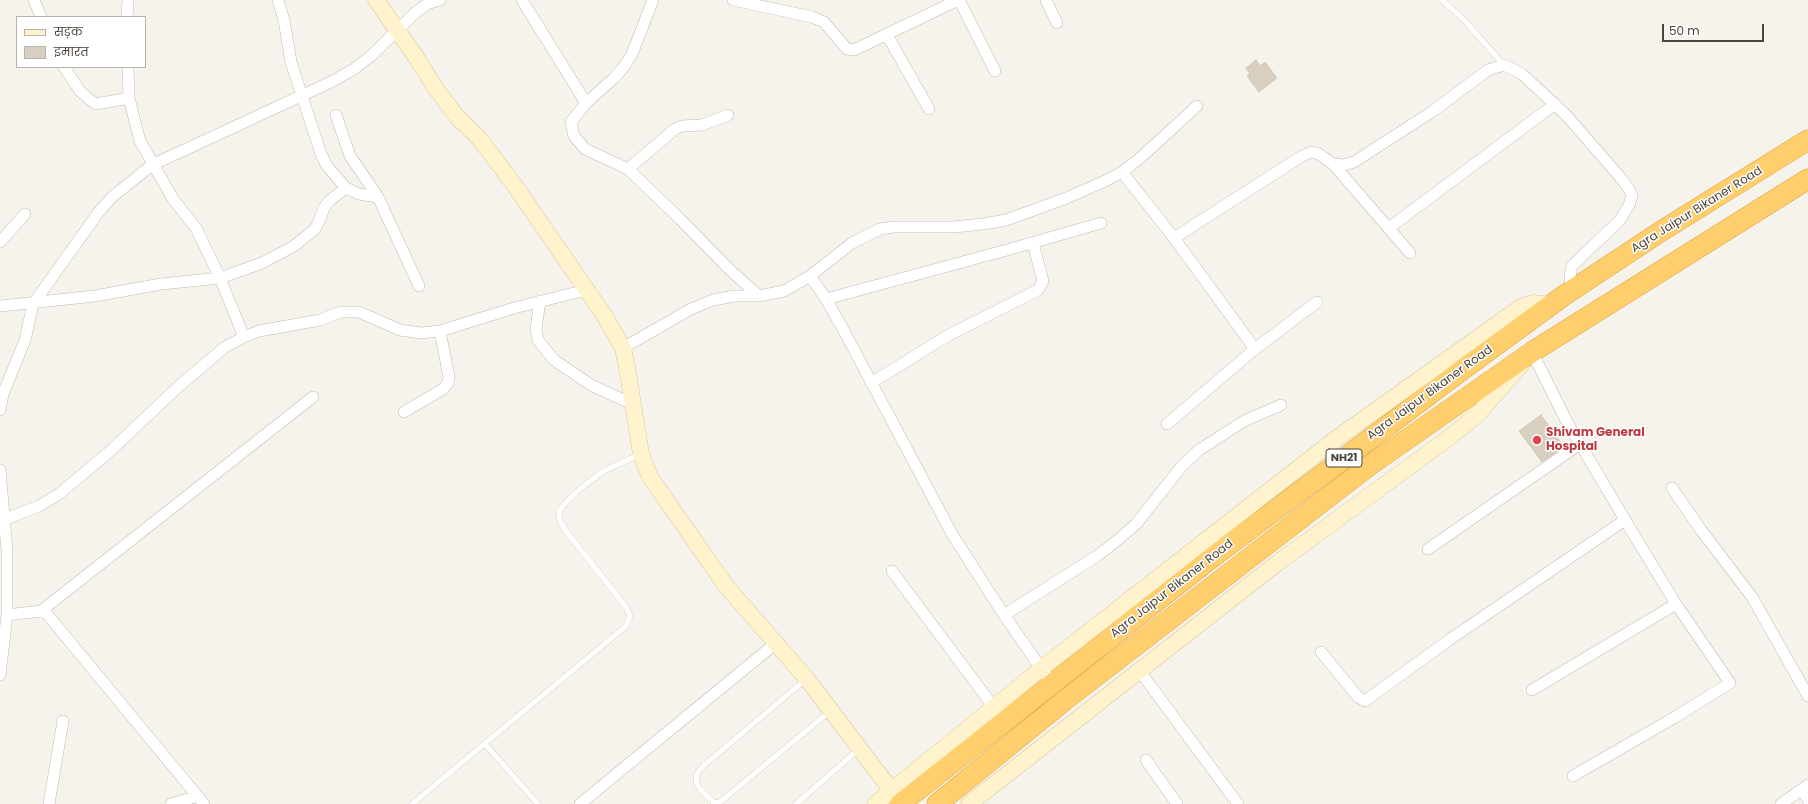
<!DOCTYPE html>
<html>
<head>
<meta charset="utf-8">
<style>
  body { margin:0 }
  #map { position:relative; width:1808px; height:804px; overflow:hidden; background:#f6f3ec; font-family:Poppins,"Noto Sans Devanagari",sans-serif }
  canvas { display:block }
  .legend { position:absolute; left:16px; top:16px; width:130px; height:52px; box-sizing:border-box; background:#fff; border:1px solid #b7b4b0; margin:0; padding:5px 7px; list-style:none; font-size:12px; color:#4b4439 }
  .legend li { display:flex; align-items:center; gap:8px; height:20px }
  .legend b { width:20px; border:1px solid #b7b4b0 }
  .scale { position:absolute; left:1662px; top:24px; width:102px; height:18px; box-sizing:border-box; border:2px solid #4b4439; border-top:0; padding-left:5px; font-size:12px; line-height:14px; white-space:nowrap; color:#4b4439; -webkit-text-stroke:3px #fff; paint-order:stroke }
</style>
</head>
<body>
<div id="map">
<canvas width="1808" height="804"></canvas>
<ul class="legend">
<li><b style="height:5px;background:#fff3cd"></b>सड़क</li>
<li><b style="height:11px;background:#d8cfc1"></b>इमारत</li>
</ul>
<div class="scale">50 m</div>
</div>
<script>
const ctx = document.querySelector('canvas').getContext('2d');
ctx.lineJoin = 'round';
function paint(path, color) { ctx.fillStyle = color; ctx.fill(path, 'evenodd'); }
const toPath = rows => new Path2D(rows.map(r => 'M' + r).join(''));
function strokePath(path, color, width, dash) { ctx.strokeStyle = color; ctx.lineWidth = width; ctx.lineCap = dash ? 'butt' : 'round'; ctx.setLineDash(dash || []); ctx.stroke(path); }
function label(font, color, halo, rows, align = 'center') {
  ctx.font = font + ' Poppins,sans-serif'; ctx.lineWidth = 3; ctx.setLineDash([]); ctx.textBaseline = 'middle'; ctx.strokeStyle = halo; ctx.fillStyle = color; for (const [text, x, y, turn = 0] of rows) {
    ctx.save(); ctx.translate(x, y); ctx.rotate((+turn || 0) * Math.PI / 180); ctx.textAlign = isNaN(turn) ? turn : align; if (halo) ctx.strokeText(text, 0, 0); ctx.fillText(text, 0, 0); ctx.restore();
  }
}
const building = toPath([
  [1256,60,1260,66,1265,62,1277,78,1259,92,1247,76,1250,74,1246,68,1256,60],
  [1541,415,1564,447,1542,462,1519,431,1541,415]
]);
paint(building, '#d8cfc1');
strokePath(building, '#d3c7b4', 1);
const lane = toPath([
  [1442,0,1464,20,1504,65],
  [805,680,702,767,697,774,696,782,700,789,714,803,720,802,829,712],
  [485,744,538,804],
  [412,804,626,626,630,616,626,607,566,531,560,521,559,511,568,500,586,484,602,472,640,454],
  [796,804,859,749]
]);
const street = toPath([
  [34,0,41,17],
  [278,0,284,20,291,62,321,154,327,166,346,188,359,194,378,197],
  [522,0,586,103,571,122,574,136,585,149,628,169,679,218,731,271,759,296],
  [733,0,812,17,824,22,847,49,854,50,958,0],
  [959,0,995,71],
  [1046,0,1057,23],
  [127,17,128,0],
  [887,35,929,109],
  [64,67,80,91,89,99,96,104,129,98],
  [128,67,129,98,140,141,173,199,196,228,220,278,262,263,294,246,314,230,318,224,324,208,329,201,346,188],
  [586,103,613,79,623,68,632,54,653,0],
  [336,115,350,156,378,197,419,286],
  [1333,164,1410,253],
  [628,169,675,129,682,126,702,125,728,115],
  [1122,172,1174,238,1255,349],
  [1389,228,1555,104],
  [1174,238,1302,156,1312,152,1319,154,1333,164,1344,165,1354,162,1433,111,1488,70,1504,65,1522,74,1566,115,1620,177,1629,189,1632,196,1629,205,1620,220,1572,266,1570,276,1571,291],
  [0,242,25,214],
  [810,276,852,243,880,229,894,227,954,227,983,224,1006,220,1064,199,1103,182,1122,172,1139,159,1197,106],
  [826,299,1007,250,1101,223],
  [540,301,536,329,538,340,554,360,591,385,632,404],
  [0,306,95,296,161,284,220,278,244,337],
  [623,348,691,309,713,300,734,296,759,296,784,291,810,276,826,299,843,329,952,534,1004,615,1052,684],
  [1532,352,1567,422,1634,535,1676,604,1730,683,1677,716,1573,776],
  [871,383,947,336,1038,290,1043,281,1033,243],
  [0,410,3,394,25,340,33,304,98,213,112,197,152,165,331,82,354,69,372,55,415,13,427,4,440,0],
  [404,412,443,389,448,383,449,377,440,331],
  [1167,424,1255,349,1317,302],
  [0,470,7,550,7,615,0,675],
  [1672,488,1701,530,1752,597,1808,696],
  [0,521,39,506,59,494,108,453,178,387,225,347,244,337,259,331,320,320,341,312,359,312,400,330,421,333,440,331,514,308,586,290],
  [1428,549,1580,444],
  [892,571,993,706],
  [41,611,313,397],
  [7,615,41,611,47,614,204,804],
  [1004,615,1097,556,1119,539,1137,523,1181,467,1199,450,1244,421,1281,405],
  [1321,652,1358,697,1365,701,1449,640,1625,520],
  [1139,670,1238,804],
  [1532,690,1676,604],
  [1146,760,1177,804],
  [1802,790,1808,800],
  [49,804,63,721],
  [171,804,198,796],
  [580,804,776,643],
  [1781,804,1808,785]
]);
const secondary = toPath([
  [376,0,416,57,436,89,457,117,479,138,515,186,604,315,623,348,628,373,641,454,650,477,726,586,807,679,901,803],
  [875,804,1041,669,1333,441,1521,307,1533,303,1551,305],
  [969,804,1276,564,1450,437,1478,414,1521,365]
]);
const highway = toPath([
  [900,804,1214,556,1466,367,1566,294,1663,230,1808,140],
  [937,804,1065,700,1370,465,1532,352,1808,179]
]);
strokePath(lane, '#c2bbae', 6);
strokePath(street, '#c2bbae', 12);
strokePath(secondary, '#d6c79b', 17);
strokePath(highway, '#e0a43c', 21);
strokePath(lane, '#fff', 5.5);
strokePath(street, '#fff', 11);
strokePath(secondary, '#fff3cd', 16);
strokePath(highway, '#ffcf6e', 20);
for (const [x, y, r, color] of [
  [1537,440,5,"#e0444e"]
]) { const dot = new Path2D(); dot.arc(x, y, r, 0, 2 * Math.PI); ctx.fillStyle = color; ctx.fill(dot); strokePath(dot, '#fff', 1.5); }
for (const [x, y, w] of [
  [1344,458,36]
]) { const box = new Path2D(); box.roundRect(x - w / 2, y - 9, w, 18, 3); ctx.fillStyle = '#fff'; ctx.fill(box); strokePath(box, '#4b4439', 1); }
label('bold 11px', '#4b4439', null, [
  ["NH21",1344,458]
]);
label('12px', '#4b4439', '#fff', [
  ["Agra Jaipur Bikaner Road",1697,210,-32],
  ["Agra Jaipur Bikaner Road",1430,393,-36],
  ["Agra Jaipur Bikaner Road",1172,589,-38]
]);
label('bold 12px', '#be3a42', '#fff', [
  ["Shivam General",1546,433],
  ["Hospital",1546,447]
], 'left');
</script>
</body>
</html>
